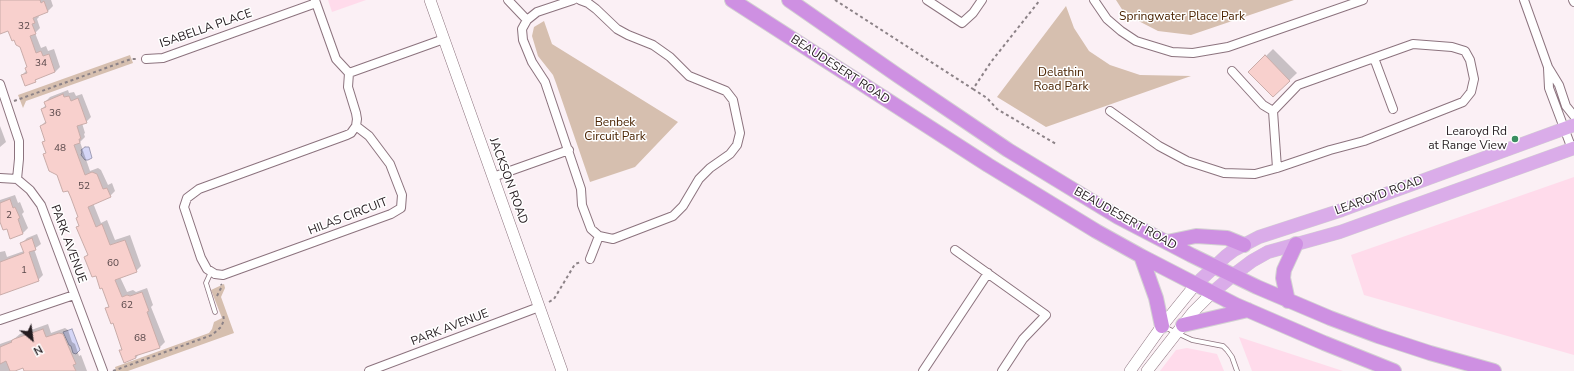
<!DOCTYPE html>
<html>
<head>
<meta charset="utf-8">
<style>
  body { margin:0 }
  #map { position:relative; width:1574px; height:371px; overflow:hidden; background:#fbf0f5; font-family:"Nunito Sans",sans-serif }
  canvas { display:block }
  .north { position:absolute; left:12px; top:319px; width:40px; height:40px; -webkit-text-stroke:3px #fff; paint-order:stroke; rotate:151deg; font-size:11px; font-weight:700; line-height:16px; text-align:center; color:#241b1f }
  .north::after { content:''; display:block; margin:auto; width:14px; height:18px; background:#241b1f; clip-path:polygon(50% 0,100% 100%,50% 72%,0 100%) }
</style>
</head>
<body>
<div id="map">
<canvas width="1574" height="371"></canvas>
<div class="north">N</div>
</div>
<script>
const ctx = document.querySelector('canvas').getContext('2d');
ctx.lineJoin = 'round';
function paint(path, color) { ctx.fillStyle = color; ctx.fill(path, 'evenodd'); }
const toPath = rows => new Path2D(rows.map(r => 'M' + r).join(''));
function strokePath(path, color, width, dash) { ctx.strokeStyle = color; ctx.lineWidth = width; ctx.lineCap = dash ? 'butt' : 'round'; ctx.setLineDash(dash || []); ctx.stroke(path); }
function label(font, color, halo, rows, align = 'center') {
  ctx.font = font + ' "Nunito Sans",sans-serif'; ctx.lineWidth = 3; ctx.setLineDash([]); ctx.textBaseline = 'middle'; ctx.strokeStyle = halo; ctx.fillStyle = color; for (const [text, x, y, turn = 0] of rows) {
    ctx.save(); ctx.translate(x, y); ctx.rotate((+turn || 0) * Math.PI / 180); ctx.textAlign = isNaN(turn) ? turn : align; if (halo) ctx.strokeText(text, 0, 0); ctx.fillText(text, 0, 0); ctx.restore();
  }
}
paint(toPath([
  [328,0,366,0,332,12],
  [1574,177,1574,355,1364,295,1351,255],
  [1239,337,1343,371,1252,371],
  [1187,348,1217,354,1224,371,1160,371,1176,350]
]), '#ffdbeb');
paint(toPath([
  [1116,0,1294,0,1191,35,1158,31,1125,14],
  [1066,6,1074,28,1089,51,1110,65,1140,75,1191,76,1046,127,997,97],
  [544,21,552,44,678,122,635,167,590,182,556,83,553,75,538,56,532,36,534,27],
  [130,55,133,63,26,101,23,108,18,95],
  [224,284,225,288,221,297,234,333,128,371,116,371,115,367,209,333,212,329,214,322,222,318,211,290]
]), '#d6bfaf');
const water = toPath([
  [85,147,89,147,92,158,88,160,85,160,81,155,82,152,81,150,85,147],
  [72,329,80,350,76,354,73,353,71,346,69,345,63,332,72,329]
]);
paint(water, '#d5d6f6');
strokePath(water, '#a09eb6', 1);
paint(toPath([
  [0,0,51,0,53,6,48,11,38,15,39,17,37,19,40,28,35,33,41,48,46,46,48,51,54,49,60,67,55,72,38,78,35,81,22,75,27,70,28,66,20,46,9,30,0,33],
  [1273,49,1297,73,1273,96,1250,72],
  [68,90,69,93,74,92,76,96,82,94,91,117,86,122,82,123,85,133,84,134,85,137,80,142,90,171,98,168,101,170,108,185,112,183,115,191,110,196,93,203,101,223,107,220,115,240,130,235,141,266,136,271,120,277,127,292,133,290,136,292,147,288,153,305,151,307,165,342,160,347,139,354,136,358,121,351,123,349,113,322,106,309,109,306,102,287,85,257,88,254,78,227,80,225,79,216,72,198,44,155,47,152,43,142,46,140,41,126,46,121,42,109,46,105,45,102,50,97],
  [0,126,6,142,0,147],
  [15,195,18,203,20,202,24,212,22,214,28,228,23,233,7,228,0,222,0,200],
  [37,234,41,244,34,249,43,275,38,280,0,293,0,252,5,251,7,257,24,251,22,243,27,238],
  [48,324,51,333,65,328,68,330,72,342,75,344,79,356,81,355,87,371,25,371,24,367,12,371,0,371,0,344,14,339,20,334]
]), '#0003');
const building = toPath([
  [0,0,40,0,41,3,44,1,48,12,33,18,35,23,32,24,36,34,30,36,36,53,41,51,43,56,49,54,55,72,35,80,36,82,25,86,21,75,27,73,25,68,27,67,20,47,16,45,14,40,12,41,8,31,0,34,0,0],
  [1265,55,1290,81,1273,97,1248,72,1265,55],
  [63,94,64,97,69,96,71,101,78,98,87,123,77,126,81,139,79,139,80,143,74,145,85,175,92,172,97,174,103,189,107,188,111,197,88,207,96,227,102,224,110,245,125,240,137,272,115,280,122,297,127,295,130,296,142,292,149,311,147,312,160,348,135,356,136,358,124,363,119,350,122,350,113,323,111,324,105,308,109,307,102,288,100,289,96,276,92,277,84,257,88,255,76,227,79,226,76,218,78,217,71,198,68,191,63,192,57,175,49,171,43,154,46,153,42,142,45,141,40,126,46,123,41,109,46,107,44,102,63,94],
  [10,199,13,208,15,207,20,218,18,219,23,234,10,239,7,229,3,230,0,222,0,203,10,199],
  [32,238,36,250,29,252,39,281,0,295,0,262,24,253,20,243,32,238],
  [43,329,46,337,59,333,63,334,76,364,73,365,76,371,24,371,23,368,15,371,10,371,6,361,0,364,0,347,12,342,11,341,14,339,43,329]
]);
paint(building, '#f8d0cd');
strokePath(building, '#c9aca9', 1);
const service = toPath([
  [211,272,206,283,215,312],
  [1164,327,1192,340,1223,346,1227,350,1232,357,1237,371]
]);
const minor = toPath([
  [508,0,527,20],
  [573,0,537,12,527,20,522,29,523,40,532,62,545,82,581,189,582,205,591,229,599,236,613,239,673,216,683,206,699,179,710,168,730,154,737,145,740,133,733,100,726,91,689,76,670,57,653,45,628,35,617,29,596,9,588,3,580,0],
  [927,0,962,23,973,13,982,0],
  [1094,0,1107,19,1121,31,1136,41,1172,52,1193,53,1228,47,1363,0],
  [1524,0,1548,67,1559,85,1566,106,1574,116],
  [1573,0,1574,2],
  [316,3,336,59,349,73,348,87,356,113,357,119,356,126,369,136,390,164,402,195,401,208,391,214,223,275,215,274,207,269,201,258,184,207,187,198,199,189,347,135,351,133,356,126],
  [1374,58,1393,109],
  [146,59,163,58,316,3,315,0],
  [1548,68,1549,88,1572,149],
  [1232,71,1263,105,1273,111],
  [349,73,444,39],
  [0,84,19,141,19,159,17,179],
  [1110,111,1159,146,1187,161,1224,173,1255,174,1277,168,1330,150,1364,141,1463,102,1471,92,1474,79,1470,60,1465,51,1452,47,1413,44,1298,85,1273,111,1277,168],
  [493,177,569,150],
  [0,178,17,179],
  [17,179,30,190,41,205,103,371],
  [955,250,1046,315,1023,339,1002,371],
  [590,259,599,236],
  [0,320,74,295],
  [369,371,539,307],
  [923,371,988,273]
]);
const tertiary = toPath([
  [430,0,562,371],
  [1130,371,1162,326,1196,284],
  [1147,371,1193,312,1212,293]
]);
const primary = toPath([
  [1196,284,1226,256,1234,250,1259,237,1342,210,1574,125],
  [1212,293,1232,276,1252,261,1268,252,1340,232,1574,148]
]);
const trunk = toPath([
  [732,0,988,165,1096,231,1141,256,1236,305,1324,343,1394,371],
  [789,0,897,75,1008,150,1118,217,1191,255,1257,287,1330,318,1378,336,1430,353,1494,371],
  [1167,242,1196,236,1227,238,1244,245],
  [1141,256,1156,298,1162,326],
  [1288,301,1283,278,1284,270,1296,244],
  [1183,325,1248,310]
]);
strokePath(service, '#8c737e', 5.5);
strokePath(minor, '#8c737e', 10);
strokePath(tertiary, '#8c737e', 12);
strokePath(primary, '#d3d1d2', 14);
strokePath(trunk, '#d3d1d2', 16);
strokePath(toPath([
  [835,0,973,89,991,62,1040,0],
  [973,89,987,98,997,109,1056,144],
  [14,101,131,59,137,59],
  [217,296,222,286,221,284],
  [549,302,554,299,575,264,581,262],
  [113,371,212,335,221,327,224,320,223,314]
]), '#8c8287', 2, [3, 3]);
strokePath(service, '#fff', 4);
strokePath(minor, '#fff', 8);
strokePath(tertiary, '#fff', 11);
strokePath(primary, '#daace9', 13);
strokePath(trunk, '#ce90e2', 14);
for (const [x, y, r, color] of [
  [1515,139,4,"#3a8e60"]
]) { const dot = new Path2D(); dot.arc(x, y, r, 0, 2 * Math.PI); ctx.fillStyle = color; ctx.fill(dot); strokePath(dot, '#fff', 1.5); }
label('10px', '#59484a', null, [
  ["32",24,27],
  ["34",41,64],
  ["36",55,114],
  ["48",60,149],
  ["52",84,187],
  ["2",9,216],
  ["60",113,264],
  ["1",24,271],
  ["62",127,306],
  ["68",140,339]
]);
label('12px', '#4a2300', '#fff', [
  ["Springwater Place Park",1182,17],
  ["Delathin",1061,73],
  ["Road Park",1061,87],
  ["Benbek",615,123],
  ["Circuit Park",615,137]
]);
label('12px', '#241b1f', '#fff', [
  ["ISABELLA PLACE",206,29,-19],
  ["BEAUDESERT ROAD",840,70,33],
  ["JACKSON ROAD",508,181,70],
  ["LEAROYD ROAD",1379,196,-20],
  ["HILAS CIRCUIT",348,217,-21],
  ["BEAUDESERT ROAD",1125,219,29],
  ["PARK AVENUE",68,244,70],
  ["PARK AVENUE",450,328,-21]
]);
label('12px', '#241b1f', '#fff', [
  ["Learoyd Rd",1507,132],
  ["at Range View",1507,146]
], 'right');
</script>
</body>
</html>
